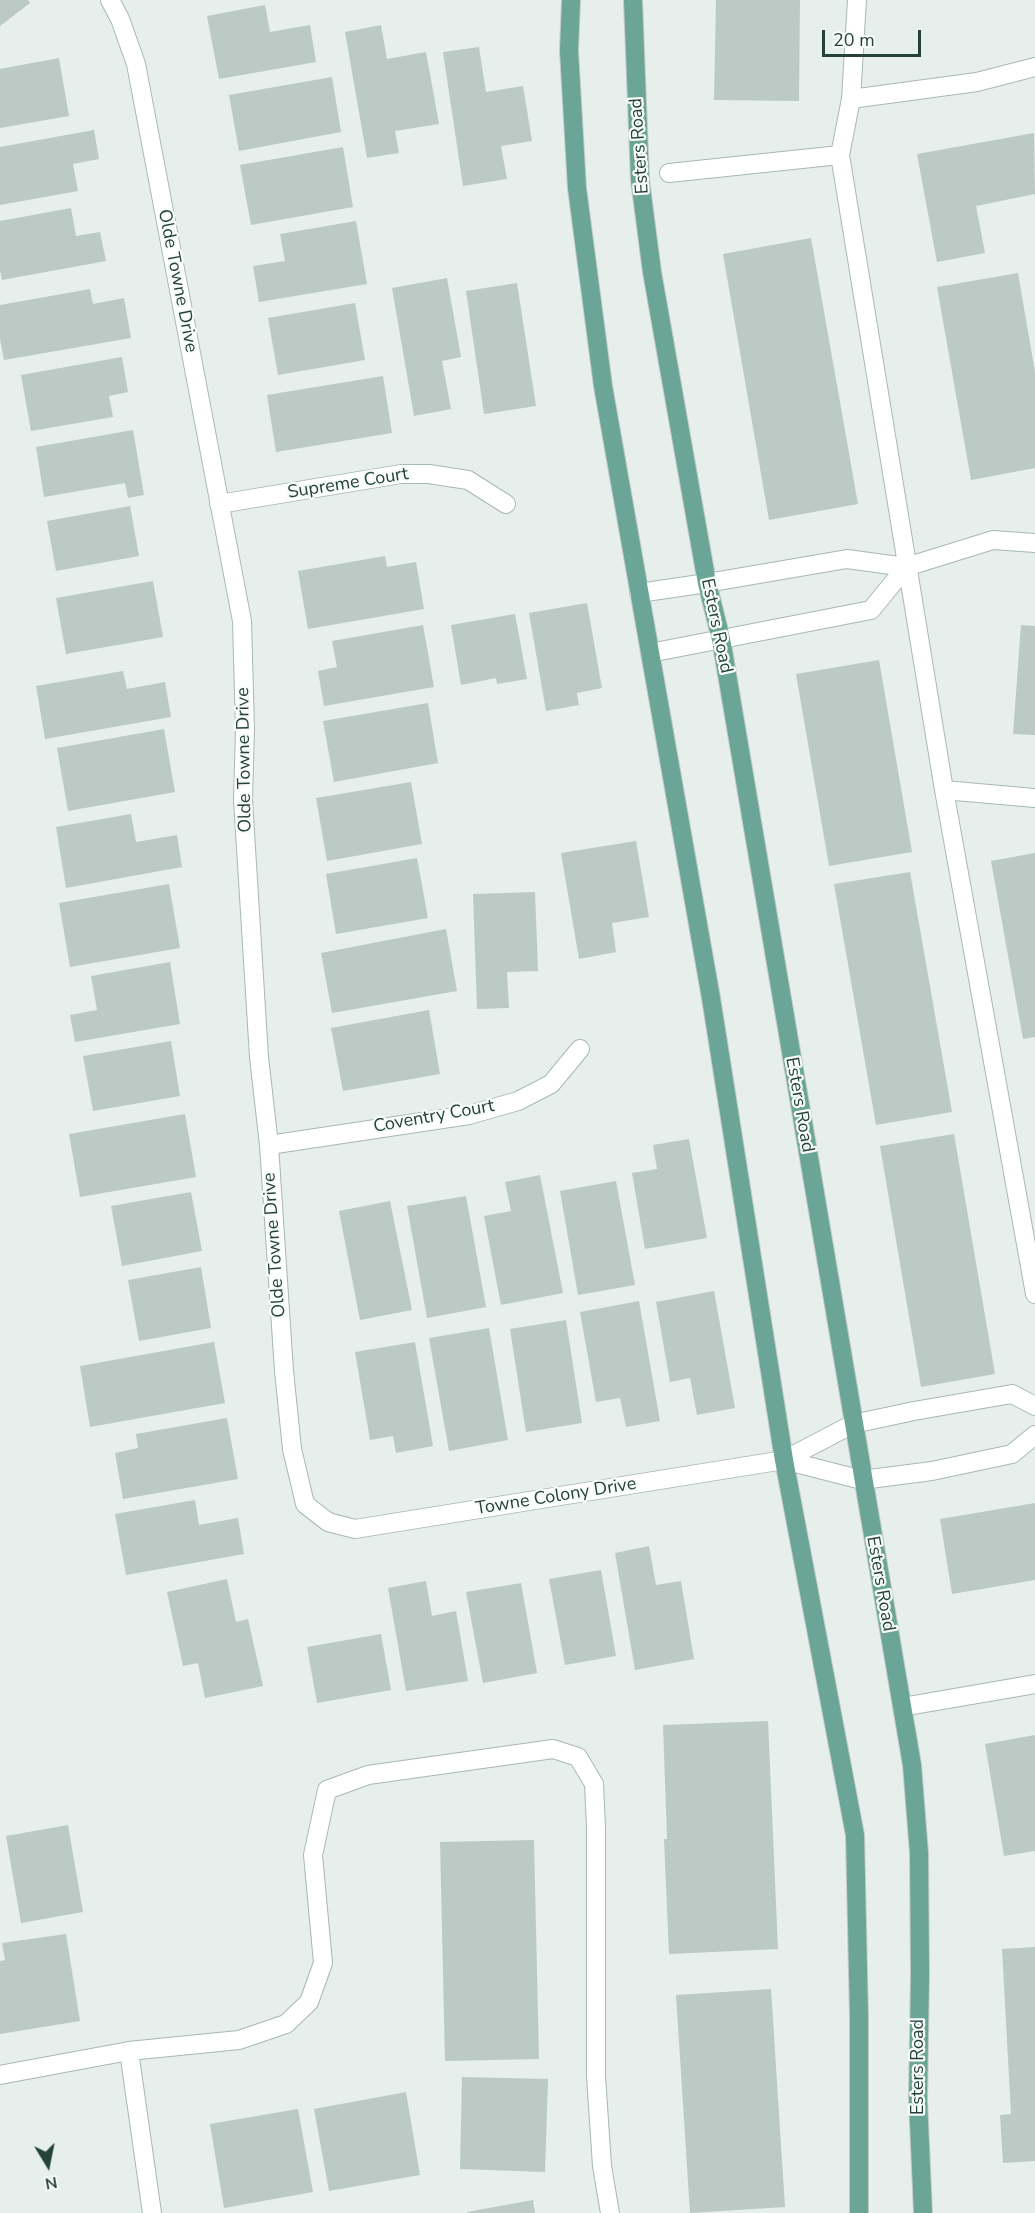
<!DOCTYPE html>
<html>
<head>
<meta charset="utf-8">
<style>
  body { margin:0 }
  #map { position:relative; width:1035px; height:2213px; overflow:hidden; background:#e6efeb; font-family:"Nunito Sans",sans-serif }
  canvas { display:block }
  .north { position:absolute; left:18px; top:2135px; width:60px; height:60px; -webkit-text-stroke:4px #f7fbf9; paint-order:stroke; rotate:170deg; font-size:16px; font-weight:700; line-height:24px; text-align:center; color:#24423a }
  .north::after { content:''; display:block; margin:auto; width:21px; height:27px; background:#24423a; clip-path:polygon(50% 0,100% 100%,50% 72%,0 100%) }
  .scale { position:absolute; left:822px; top:30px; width:99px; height:27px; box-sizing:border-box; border:3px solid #24423a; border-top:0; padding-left:8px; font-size:18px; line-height:21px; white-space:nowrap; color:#24423a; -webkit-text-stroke:4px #f7fbf9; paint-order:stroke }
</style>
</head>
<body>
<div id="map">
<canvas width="1035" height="2213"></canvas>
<div class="north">N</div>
<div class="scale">20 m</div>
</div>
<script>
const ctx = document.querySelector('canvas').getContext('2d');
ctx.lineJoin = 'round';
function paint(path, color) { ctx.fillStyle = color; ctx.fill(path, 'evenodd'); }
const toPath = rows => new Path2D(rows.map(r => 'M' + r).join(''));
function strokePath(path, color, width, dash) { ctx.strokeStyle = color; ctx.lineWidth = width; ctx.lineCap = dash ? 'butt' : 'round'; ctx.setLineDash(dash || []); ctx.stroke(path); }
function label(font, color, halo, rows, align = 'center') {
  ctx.font = font + ' "Nunito Sans",sans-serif'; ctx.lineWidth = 4.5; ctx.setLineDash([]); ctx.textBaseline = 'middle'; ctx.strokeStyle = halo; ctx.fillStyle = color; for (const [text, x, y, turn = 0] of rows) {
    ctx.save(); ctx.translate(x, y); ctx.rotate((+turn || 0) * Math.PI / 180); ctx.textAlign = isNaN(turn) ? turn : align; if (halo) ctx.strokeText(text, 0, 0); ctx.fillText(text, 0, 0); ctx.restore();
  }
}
paint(toPath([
  [0,0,28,0,30,3,0,26],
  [716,0,800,0,799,101,714,100],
  [265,5,270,32,310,25,316,62,219,79,207,16],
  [381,25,387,59,426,52,439,124,395,131,399,153,367,158,345,32],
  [479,47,486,92,523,86,532,141,501,146,507,179,463,186,443,52],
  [59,58,69,116,0,128,0,69],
  [332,77,341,132,239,151,229,95],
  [94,130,99,159,73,164,78,191,0,205,0,147],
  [1034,133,1035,194,976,206,985,253,937,262,917,154],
  [343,147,353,207,251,225,240,165],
  [71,208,76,236,100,232,106,261,2,280,0,270,0,221],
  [356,221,367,284,259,302,253,266,285,261,280,234],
  [811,238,858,504,769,520,723,254],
  [1018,273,1035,372,1035,468,971,480,937,287],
  [447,278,461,357,442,361,451,409,414,416,392,288],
  [517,283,536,406,484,414,466,291],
  [90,289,93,304,124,298,131,338,4,360,0,339,0,305],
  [355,303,365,360,278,375,268,318],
  [122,357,128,392,109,396,113,417,31,431,21,375],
  [383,376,392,433,276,452,267,395],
  [133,430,144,495,128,498,125,483,44,497,36,447],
  [130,506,139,556,56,571,47,521],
  [385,556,387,567,416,562,424,609,308,629,298,571],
  [153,581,163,637,66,654,56,598],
  [587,603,602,688,577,693,579,705,546,711,529,613],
  [515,614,527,679,497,684,496,678,461,685,451,625],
  [423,625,434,687,324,706,318,671,337,667,332,641],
  [1021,625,1035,626,1035,735,1013,734],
  [879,660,912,852,829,866,796,674],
  [123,671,127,689,165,682,171,717,45,739,36,686],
  [428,703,438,763,334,782,323,721],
  [164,729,175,792,68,811,57,748],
  [411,782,422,844,327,861,316,798],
  [131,814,136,842,177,835,182,867,66,888,56,827],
  [636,841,649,917,612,923,616,952,579,959,561,853],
  [1035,853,1035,1037,1023,1039,991,861],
  [417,858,428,918,336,934,326,874],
  [910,872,952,1112,876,1125,834,884],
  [169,884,180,948,70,967,59,903],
  [535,892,538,971,507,972,509,1008,477,1009,473,894],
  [446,929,457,991,332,1013,321,953],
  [170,962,180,1024,75,1042,70,1015,97,1010,91,976],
  [429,1010,440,1074,343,1091,331,1028],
  [171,1041,180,1096,93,1111,83,1056],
  [185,1114,196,1177,80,1197,69,1134],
  [954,1134,995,1374,921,1387,880,1146],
  [689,1139,707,1238,645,1249,632,1173,657,1169,653,1145],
  [540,1175,563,1293,501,1305,484,1216,511,1211,505,1182],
  [616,1181,635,1285,578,1295,560,1191],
  [191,1192,202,1251,122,1266,111,1206],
  [466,1196,486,1307,427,1318,407,1206],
  [390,1201,412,1310,360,1320,339,1211],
  [201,1267,211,1328,139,1341,128,1280],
  [714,1291,735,1408,697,1415,690,1378,670,1382,656,1302],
  [639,1301,660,1421,626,1427,620,1398,596,1402,580,1312],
  [566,1320,582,1423,526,1432,510,1329],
  [489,1328,508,1440,449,1451,429,1338],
  [214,1342,225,1403,90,1427,80,1366],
  [415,1342,433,1446,396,1453,393,1436,370,1440,355,1352],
  [227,1418,238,1479,123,1499,115,1453,138,1448,136,1434],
  [195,1500,199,1525,238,1518,244,1554,126,1575,115,1514],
  [1035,1503,1035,1580,952,1594,940,1519],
  [649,1546,656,1585,681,1581,694,1659,635,1670,615,1553],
  [601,1570,616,1656,565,1665,549,1579],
  [227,1579,236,1622,248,1619,263,1686,205,1698,198,1663,183,1666,167,1592],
  [426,1581,432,1616,456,1611,468,1681,406,1691,388,1588],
  [521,1583,537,1673,483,1683,466,1592],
  [381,1634,391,1690,317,1703,307,1647],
  [768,1721,778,1949,669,1954,664,1839,667,1839,663,1725],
  [1035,1735,1035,1851,1004,1856,985,1744],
  [68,1825,83,1912,21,1923,6,1836],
  [534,1840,539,2059,445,2061,440,1842],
  [66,1934,80,2021,0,2034,0,1961,5,1960,2,1943],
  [1035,1947,1035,2161,1003,2163,1000,2115,1011,2114,1002,1949],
  [771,1989,785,2207,690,2213,676,1995],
  [462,2077,548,2079,545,2172,460,2169],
  [406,2092,420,2175,329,2191,314,2109],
  [298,2109,313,2192,224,2208,210,2124],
  [533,2200,535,2213,468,2213,467,2212]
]), '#bbcac4');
const minor = toPath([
  [110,0,120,19,136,64,242,621,245,729,243,800,259,1057,269,1145,284,1371,292,1449,305,1504,328,1522,355,1529,784,1460,853,1424,914,1411,1012,1394,1035,1406],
  [857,0,851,99,840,155,944,790,1035,1294],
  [851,99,977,82,1035,67],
  [669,173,840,155],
  [219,504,401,474,429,474,468,480,506,504],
  [639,593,707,583,847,559,906,567,993,540,1035,543],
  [650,653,871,610,906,567],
  [944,790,1035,798],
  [269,1145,469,1115,518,1101,551,1084,580,1049],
  [784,1460,862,1480,932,1471,1012,1454,1035,1435],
  [902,1707,1035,1684],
  [129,2051,152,2213],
  [0,2075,129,2051,239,2040,286,2024,309,2002,323,1963,313,1855,327,1790,368,1775,553,1749,578,1757,594,1784,596,1828,596,2076,602,2166,610,2213]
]);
const major = toPath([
  [571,0,569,51,577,188,603,386,711,998,784,1460,855,1835,859,2017,859,2213],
  [633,0,640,180,652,272,707,583,721,639,912,1765,919,1853,920,1974,918,2100,923,2213]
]);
strokePath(minor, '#a8b8b2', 20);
strokePath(major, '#c2cac8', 20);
strokePath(minor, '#fff', 18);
strokePath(major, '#6aa596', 18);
label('18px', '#24423a', '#f7fbf9', [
  ["Esters Road",640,146,-94],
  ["Olde Towne Drive",177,281,79],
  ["Supreme Court",348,484,-9],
  ["Esters Road",716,626,78],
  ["Olde Towne Drive",245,760,-91],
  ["Esters Road",799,1105,80],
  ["Coventry Court",434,1117,-10],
  ["Olde Towne Drive",275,1245,-94],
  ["Towne Colony Drive",556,1497,-9],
  ["Esters Road",880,1584,80],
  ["Esters Road",919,2067,-90]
]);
</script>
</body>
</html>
